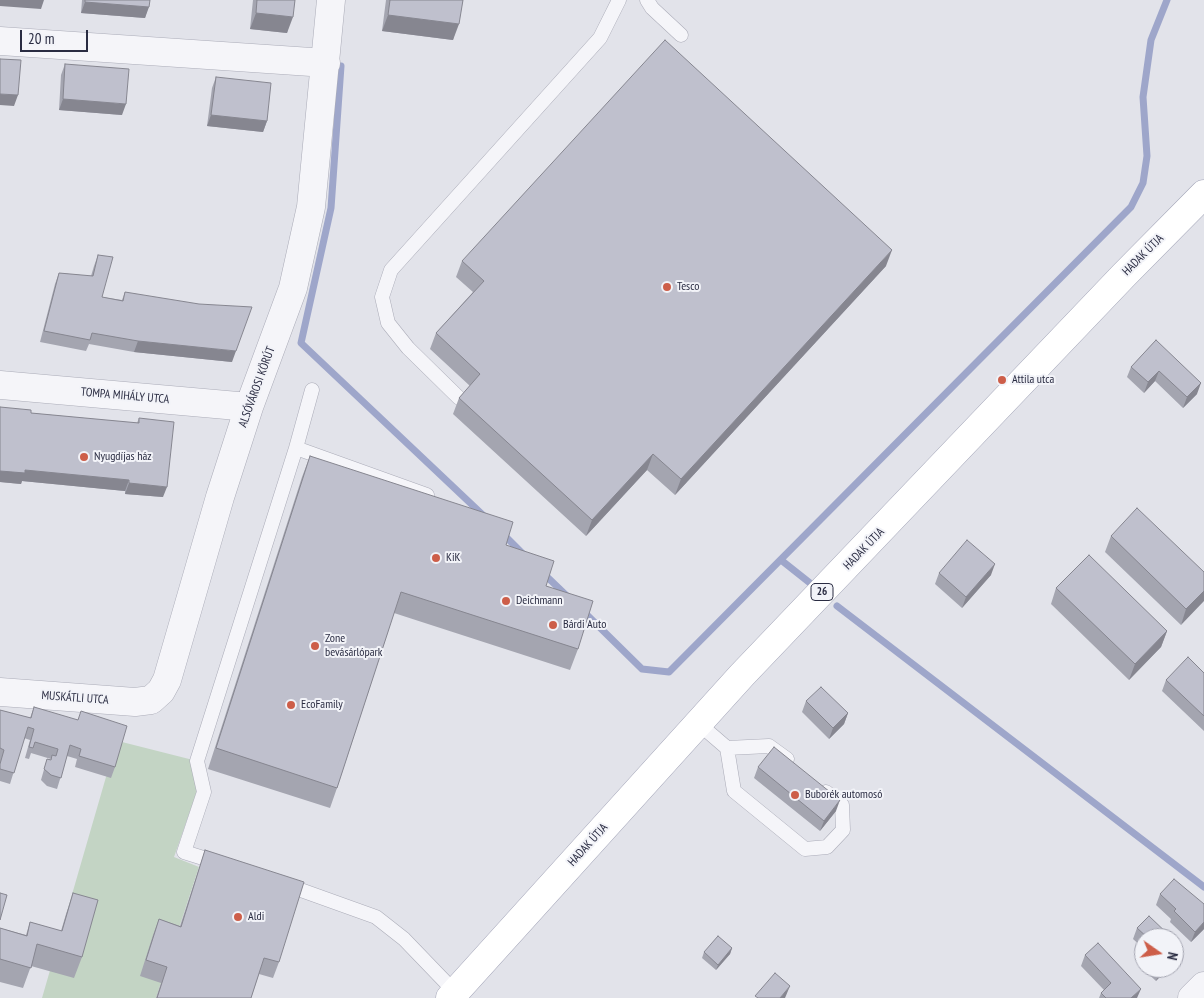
<!DOCTYPE html>
<html>
<head>
<meta charset="utf-8">
<style>
  body { margin:0 }
  #map { position:relative; width:1204px; height:998px; overflow:hidden; background:#e2e3ea; font-family:"PT Sans Narrow",sans-serif }
  canvas { display:block }
  .north { position:absolute; left:1134px; top:928px; width:50px; height:50px; box-sizing:border-box; background:#f2f3f8; border:1px solid #a2a3af; border-radius:50%; rotate:103deg; font-size:14px; font-weight:700; line-height:20px; text-align:center; color:#2a2c42 }
  .north::after { content:''; display:block; margin:auto; width:18px; height:22px; background:#cd5e49; clip-path:polygon(50% 0,100% 100%,50% 72%,0 100%) }
  .scale { position:absolute; left:20px; top:30px; width:68px; height:22px; box-sizing:border-box; border:2px solid #2a2c42; border-top:0; padding-left:6px; font-size:15px; line-height:18px; white-space:nowrap; color:#2a2c42; -webkit-text-stroke:4px #f2f3f8; paint-order:stroke }
</style>
</head>
<body>
<div id="map">
<canvas width="1204" height="998"></canvas>
<div class="north">N</div>
<div class="scale">20 m</div>
</div>
<script>
const ctx = document.querySelector('canvas').getContext('2d');
ctx.lineJoin = 'round';
function paint(path, color) { ctx.fillStyle = color; ctx.fill(path, 'evenodd'); }
const toPath = rows => new Path2D(rows.map(r => 'M' + r).join(''));
function strokePath(path, color, width, dash) { ctx.strokeStyle = color; ctx.lineWidth = width; ctx.lineCap = dash ? 'butt' : 'round'; ctx.setLineDash(dash || []); ctx.stroke(path); }
function label(font, color, halo, rows, align = 'center') {
  ctx.font = font + ' "PT Sans Narrow",sans-serif'; ctx.lineWidth = 4; ctx.setLineDash([]); ctx.textBaseline = 'middle'; ctx.strokeStyle = halo; ctx.fillStyle = color; for (const [text, x, y, turn = 0] of rows) {
    ctx.save(); ctx.translate(x, y); ctx.rotate((+turn || 0) * Math.PI / 180); ctx.textAlign = isNaN(turn) ? turn : align; if (halo) ctx.strokeText(text, 0, 0); ctx.fillText(text, 0, 0); ctx.restore();
  }
}
paint(toPath([
  [122,742,197,761,201,780,174,857,199,867,156,998,42,998,106,777]
]), '#c3d4c4');
strokePath(toPath([
  [341,66,331,208,301,343,485,517],
  [502,533,524,555],
  [781,560,810,583],
  [543,573,568,597],
  [837,606,1204,887],
  [583,611,642,669,669,672,1131,207,1143,183,1147,156,1143,97,1151,40,1167,0]
]), '#9ea6ca', 7);
const service = toPath([
  [647,0,652,8,681,35],
  [459,398,408,348,388,323,382,297,391,270,600,38,619,0],
  [296,448,427,495],
  [698,723,727,748,734,791,805,849,827,847,843,830,842,805,826,792],
  [727,748,769,746,787,759],
  [219,863,184,852,204,792,197,761,296,448,312,390],
  [284,884,376,917,404,939,455,992]
]);
const minor = toPath([
  [0,41,326,63],
  [0,385,249,407],
  [0,692,135,702,151,700,161,691,167,680,220,497,249,407,293,288,311,207,331,0],
  [1192,998,1204,986]
]);
const primary = toPath([
  [450,998,742,675,1124,275,1204,194]
]);
strokePath(service, '#abacb8', 15);
strokePath(minor, '#abacb8', 29);
strokePath(primary, '#a1a3b6', 29);
strokePath(service, '#f5f5f9', 14);
strokePath(minor, '#f5f5f9', 28);
strokePath(primary, '#fff', 28);
paint(toPath([
  [82,0,150,0,145,18,81,13],
  [253,0,295,0,287,33,250,29],
  [386,0,463,0,453,40,382,31],
  [65,64,122,115,59,110,61,75],
  [216,77,267,121,263,132,207,126,212,88],
  [98,255,102,297,122,300,125,292,232,362,134,352,89,344,86,351,40,342,55,284,59,273,91,276,94,266],
  [462,261,886,266,675,495,647,470,586,536,453,414,459,398,470,386,430,349,436,333,473,292,456,277],
  [1156,340,1197,394,1183,408,1155,381,1144,393,1127,377,1131,367],
  [0,407,31,413,137,423,139,418,163,497,125,494,125,491,22,481,21,484,0,482],
  [310,456,506,545,546,586,578,649,570,670,394,613,337,788,330,808,208,769,302,477],
  [1111,536,1204,572,1181,625,1105,552],
  [939,573,991,575,962,608,935,584],
  [1056,588,1167,631,1161,647,1129,680,1051,604],
  [1204,673,1204,731,1162,691,1166,680],
  [806,701,848,713,844,724,829,739,802,712],
  [34,707,115,767,111,778,75,767,77,759,67,756,57,789,47,786,41,780,47,759,51,760,51,759,31,753,29,759,25,758,30,740,24,738,10,784,0,781,0,710,30,718],
  [758,767,836,811,820,831,754,778],
  [205,850,279,962,273,978,259,974,251,998,156,998,161,983,140,976,153,935,159,919,180,926],
  [73,893,82,957,74,978,31,966,23,988,0,982,0,928,26,935,30,922,61,931,66,914],
  [1160,894,1204,929,1191,942,1170,922,1171,919,1156,905],
  [1137,928,1172,938,1144,938,1144,949,1133,939],
  [732,948,730,954,716,970,702,958,704,952],
  [1085,955,1137,998,1099,998,1101,993,1104,990,1081,966],
  [1144,962,1144,968,1168,968,1156,981,1142,968]
]), '#a4a5b0');
paint(toPath([
  [0,0,44,0,41,9,0,6],
  [85,2,149,7,145,18,81,13],
  [256,13,293,17,287,33,250,29],
  [388,15,459,24,453,40,382,31],
  [0,94,18,95,14,106,0,105],
  [63,99,126,104,122,115,59,110],
  [211,115,267,121,263,132,207,126],
  [892,250,886,266,675,495,681,479],
  [138,341,236,351,232,362,134,352],
  [1159,371,1155,381,1144,393,1148,382],
  [1201,383,1197,394,1183,408,1187,397],
  [653,454,647,470,586,536,592,520],
  [25,470,129,480,125,491,22,481,21,484,0,482,0,471],
  [129,483,167,487,163,497,125,494],
  [995,564,991,575,962,608,966,597],
  [1204,591,1204,601,1181,625,1186,609],
  [1167,631,1161,647,1129,680,1135,664],
  [848,713,844,724,829,739,833,728],
  [840,800,836,811,820,831,824,821],
  [1204,922,1204,929,1191,942,1195,932],
  [1182,947,1178,958,1174,962,1174,955],
  [732,948,730,954,716,970,718,965],
  [1162,968,1168,968,1156,981,1160,970],
  [790,986,785,998,780,998],
  [1141,989,1137,998,1131,998]
]), '#868690');
const building = toPath([
  [85,0,150,0,149,7,85,2,85,0],
  [257,0,295,0,293,17,256,13,257,0],
  [390,0,463,0,459,24,388,15,390,0],
  [665,40,892,250,681,479,653,454,592,520,459,398,480,374,436,333,484,281,462,261,665,40],
  [0,59,21,60,18,95,0,94,0,59],
  [65,64,129,69,126,104,63,99,65,64],
  [216,77,271,83,267,121,211,115,216,77],
  [98,255,113,257,102,297,123,301,125,292,199,304,252,307,236,351,138,341,92,333,90,340,44,331,59,273,93,276,98,255],
  [1156,340,1201,383,1187,397,1159,371,1148,382,1131,367,1156,340],
  [0,407,31,410,31,413,139,423,139,418,174,422,167,487,129,483,129,480,25,470,25,473,0,471,0,407],
  [310,456,513,522,506,545,554,561,546,586,593,601,578,649,401,592,337,788,216,748,310,456],
  [1137,508,1204,572,1204,591,1186,609,1111,536,1137,508],
  [967,540,995,564,966,597,939,573,967,540],
  [1089,555,1167,631,1135,664,1056,588,1089,555],
  [1188,657,1204,673,1204,716,1166,680,1188,657],
  [821,687,848,713,833,728,806,701,821,687],
  [34,707,78,720,81,711,127,726,115,767,79,756,81,749,70,745,61,778,51,775,44,769,47,759,51,760,52,755,56,756,58,749,35,742,33,748,29,747,34,729,28,727,14,773,0,769,0,764,4,750,0,748,0,710,31,718,34,707],
  [774,747,840,800,824,821,758,767,774,747],
  [205,850,304,882,279,962,264,958,251,998,157,998,167,967,146,960,159,919,181,927,205,850],
  [1174,879,1204,904,1204,922,1195,932,1174,911,1176,909,1160,894,1174,879],
  [0,893,7,895,0,920,0,893],
  [73,893,98,900,82,957,37,944,31,968,0,959,0,928,27,936,30,922,62,931,73,893],
  [1149,916,1172,938,1148,938,1137,928,1149,916],
  [718,936,732,948,718,965,704,952,718,936],
  [1174,940,1182,947,1174,955,1174,940],
  [1098,943,1141,989,1131,998,1106,998,1101,993,1111,983,1085,955,1098,943],
  [775,973,790,986,780,998,758,998,755,996,775,973]
]);
paint(building, '#bfc0cd');
strokePath(building, '#868690', 1);
for (const [x, y, r, color] of [
  [667,287,5,"#cd5e49"],
  [1002,380,5,"#cd5e49"],
  [84,457,5,"#cd5e49"],
  [436,558,5,"#cd5e49"],
  [506,601,5,"#cd5e49"],
  [553,625,5,"#cd5e49"],
  [315,646,5,"#cd5e49"],
  [291,705,5,"#cd5e49"],
  [795,795,5,"#cd5e49"],
  [238,917,5,"#cd5e49"]
]) { const dot = new Path2D(); dot.arc(x, y, r, 0, 2 * Math.PI); ctx.fillStyle = color; ctx.fill(dot); strokePath(dot, '#f2f3f8', 2); }
for (const [x, y, w] of [
  [822,592,22]
]) { const box = new Path2D(); box.roundRect(x - w / 2, y - 8.5, w, 17, 4); ctx.fillStyle = '#f2f3f8'; ctx.fill(box); strokePath(box, '#2a2c42', 1); }
label('bold 11px', '#2a2c42', null, [
  ["26",822,592]
]);
label('12px', '#2a2c42', '#f2f3f8', [
  ["HADAK ÚTJA",1143,255,-45],
  ["ALSÓVÁROSI KÖRÚT",257,387,-70],
  ["TOMPA MIHÁLY UTCA",125,396,5],
  ["HADAK ÚTJA",864,549,-46],
  ["MUSKÁTLI UTCA",75,698,4],
  ["HADAK ÚTJA",588,845,-48]
]);
label('12px', '#2a2c42', '#f2f3f8', [
  ["Tesco",677,287],
  ["Attila utca",1012,380],
  ["Nyugdíjas ház",94,457],
  ["KiK",446,558],
  ["Deichmann",516,601],
  ["Bárdi Auto",563,625],
  ["Zone",325,639],
  ["bevásárlópark",325,653],
  ["EcoFamily",301,705],
  ["Buborék automosó",805,795],
  ["Aldi",248,917]
], 'left');
</script>
</body>
</html>
